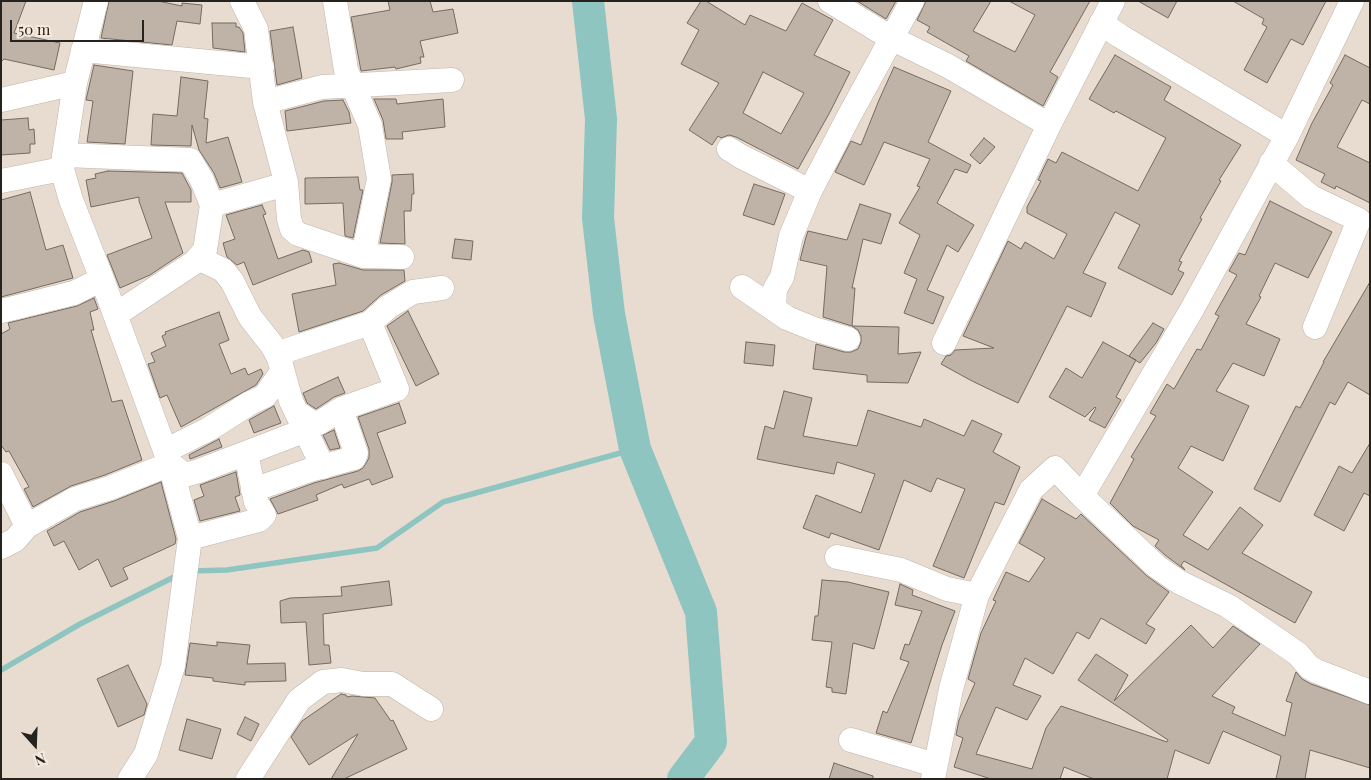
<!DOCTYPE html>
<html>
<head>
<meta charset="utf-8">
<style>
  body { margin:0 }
  #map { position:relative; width:1371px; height:780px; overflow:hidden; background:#e8dcd0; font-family:"Playfair Display",serif }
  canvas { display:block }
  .frame { position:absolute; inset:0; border:2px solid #26221d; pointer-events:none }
  .north { position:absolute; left:10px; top:720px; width:50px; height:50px; -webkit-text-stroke:4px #f6e9dd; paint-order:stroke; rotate:160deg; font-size:14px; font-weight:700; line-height:20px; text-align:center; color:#26221d }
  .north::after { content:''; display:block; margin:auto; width:18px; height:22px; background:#26221d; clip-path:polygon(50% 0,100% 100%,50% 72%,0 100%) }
  .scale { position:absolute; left:10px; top:20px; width:134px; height:22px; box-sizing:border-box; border:2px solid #26221d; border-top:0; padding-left:6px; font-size:15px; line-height:18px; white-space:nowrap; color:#26221d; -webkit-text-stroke:4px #f6e9dd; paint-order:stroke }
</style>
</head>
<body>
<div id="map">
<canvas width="1371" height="780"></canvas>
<div class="frame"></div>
<div class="north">N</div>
<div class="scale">50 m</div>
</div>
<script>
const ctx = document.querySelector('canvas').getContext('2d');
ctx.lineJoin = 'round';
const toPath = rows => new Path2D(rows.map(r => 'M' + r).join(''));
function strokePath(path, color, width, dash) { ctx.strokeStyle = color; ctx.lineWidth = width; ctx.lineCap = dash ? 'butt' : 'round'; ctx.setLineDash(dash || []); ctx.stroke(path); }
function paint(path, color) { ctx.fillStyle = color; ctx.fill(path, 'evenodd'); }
strokePath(toPath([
  [191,571,227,570,377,548,443,502,635,449],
  [1,670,80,624,180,574]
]), '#8ec5c0', 5.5);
strokePath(toPath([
  [588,1,601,119,598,218,609,314,635,449,701,612,711,742,683,779]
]), '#8ec5c0', 32);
const building = toPath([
  [1,1,26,1,14,33,60,43,54,70,4,59,1,62,1,1],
  [109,1,158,1,182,6,182,3,202,5,200,24,177,21,172,45,101,38,109,1],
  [388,1,430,1,433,12,453,9,458,33,420,41,424,57,420,57,421,63,396,69,395,67,361,71,351,17,390,10,388,1],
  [701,1,706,1,745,25,750,15,786,31,802,3,833,20,814,55,850,72,830,112,798,169,736,137,729,135,721,138,718,136,712,145,689,130,719,83,681,64,699,30,687,23,701,1],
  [763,72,804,93,781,134,743,113,763,72],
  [857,1,896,1,886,19,857,1],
  [926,1,991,1,973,31,1015,52,1035,15,1009,1,1090,1,1050,72,1058,77,1043,106,966,61,969,56,927,32,930,27,917,20,926,1],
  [1138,1,1177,1,1168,18,1138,1],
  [1233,1,1326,1,1303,45,1291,39,1267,83,1244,70,1267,27,1262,24,1264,19,1233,1],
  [212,23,236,23,236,27,239,27,243,33,245,52,213,48,212,23],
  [293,27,302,78,277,85,270,31,293,27],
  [1115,55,1171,87,1164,100,1241,145,1219,180,1221,181,1200,218,1202,219,1179,261,1182,262,1178,270,1184,273,1172,295,1118,268,1140,225,1115,212,1083,273,1106,283,1091,317,1067,306,1018,403,972,381,941,364,946,356,951,355,955,350,994,348,963,336,1008,241,1021,249,1025,242,1054,259,1067,234,1027,213,1027,207,1041,181,1038,180,1048,159,1056,163,1062,152,1138,191,1166,138,1116,111,1114,113,1089,99,1115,55],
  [1345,55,1370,68,1370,104,1362,100,1337,147,1370,163,1370,203,1336,186,1335,189,1321,182,1325,174,1296,160,1312,123,1333,85,1330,83,1345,55],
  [94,65,133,71,125,144,87,142,93,101,86,100,94,65],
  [894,67,951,91,928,142,971,165,967,173,955,169,937,203,974,225,958,252,947,245,927,290,944,297,933,324,904,313,917,279,904,273,920,235,899,223,920,187,917,186,930,159,884,142,864,185,835,172,851,141,861,145,879,100,894,67],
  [181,77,208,81,204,118,208,119,206,143,228,137,242,182,220,188,214,173,199,150,192,125,191,146,151,145,153,114,177,116,181,77],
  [374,99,396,99,397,104,443,99,445,127,402,132,403,139,386,139,383,120,374,99],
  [343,100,349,112,351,123,287,131,285,111,324,101,343,100],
  [28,118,29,130,34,129,35,144,30,144,30,153,1,155,1,120,28,118],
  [984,138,995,147,980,164,970,155,984,138],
  [108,171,182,173,191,190,191,202,165,202,183,253,150,275,120,288,107,255,152,238,139,201,139,197,91,207,86,180,96,178,95,174,108,171],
  [413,174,414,194,412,194,411,211,404,211,405,244,380,243,392,182,392,175,413,174],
  [358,177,360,190,363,190,353,238,345,236,343,203,305,204,305,178,358,177],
  [754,184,785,194,774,225,743,215,754,184],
  [30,192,46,250,63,245,73,278,1,297,1,200,30,192],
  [1270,201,1332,232,1308,278,1275,263,1259,296,1261,297,1246,324,1280,339,1264,376,1233,363,1216,391,1249,406,1223,461,1191,446,1178,468,1213,492,1183,535,1208,550,1240,507,1263,525,1242,553,1312,592,1295,623,1184,561,1181,565,1185,570,1165,555,1155,546,1159,540,1133,526,1110,503,1134,459,1131,457,1156,416,1150,413,1167,384,1174,389,1197,349,1201,350,1219,316,1215,314,1237,275,1229,271,1239,253,1245,255,1270,201],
  [860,204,891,214,881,244,863,239,852,288,855,288,852,326,899,327,898,354,921,352,908,383,867,382,867,375,813,369,816,344,844,352,851,352,858,349,861,342,861,336,858,330,852,326,823,317,827,266,800,260,806,237,808,231,847,240,860,204],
  [262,205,266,214,263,215,278,259,303,250,309,252,312,262,253,285,244,262,237,265,227,257,223,243,235,239,226,215,262,205],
  [455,239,473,241,471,260,452,258,455,239],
  [339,263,363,270,404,270,405,281,381,295,363,311,299,332,292,294,336,285,333,264,339,263],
  [1370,282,1370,395,1348,382,1335,405,1330,402,1280,502,1254,489,1296,406,1300,408,1324,362,1323,362,1370,282],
  [94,298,98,309,90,312,94,330,91,330,112,402,122,400,142,460,105,475,71,486,33,507,24,489,29,487,9,451,6,452,1,445,1,334,10,329,8,323,77,306,94,298],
  [408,311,439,374,416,386,387,326,408,311],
  [219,312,229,340,219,344,231,374,245,368,248,375,261,369,263,374,256,385,181,427,167,395,160,398,148,364,155,362,151,353,166,346,162,336,166,334,165,332,219,312],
  [1153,323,1164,329,1156,343,1140,363,1129,356,1153,323],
  [746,342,775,345,773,366,744,363,746,342],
  [1103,342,1136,360,1116,397,1121,400,1105,428,1089,420,1096,408,1095,407,1085,417,1049,397,1066,368,1082,378,1103,342],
  [338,377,345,393,334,397,316,409,307,403,303,393,338,377],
  [784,391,812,398,803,436,857,446,868,410,921,427,924,419,964,436,972,420,1002,434,993,452,1020,467,1004,505,995,502,964,578,933,566,965,489,937,478,931,492,904,480,879,550,831,533,829,538,803,528,816,495,861,513,875,474,837,462,834,474,757,459,765,426,774,429,784,391],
  [399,403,406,423,377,433,393,477,372,485,369,479,344,488,342,484,316,495,318,500,278,514,270,499,314,483,358,471,363,468,369,458,369,449,358,417,399,403],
  [274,406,281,423,254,433,249,420,274,406],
  [334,430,340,448,330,450,323,435,334,430],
  [219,439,222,447,190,459,189,455,219,439],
  [1370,443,1370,496,1364,493,1344,531,1314,515,1339,466,1352,473,1370,443],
  [236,472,240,495,235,497,240,511,200,521,194,500,204,496,200,485,236,472],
  [161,482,176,539,175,544,123,568,128,579,111,587,98,559,79,570,64,541,54,546,47,531,80,512,114,501,161,482],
  [1042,499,1076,519,1081,514,1147,576,1169,592,1146,624,1155,629,1146,644,1101,618,1089,639,1077,632,1053,674,1025,658,1013,685,1041,696,1027,720,996,707,976,754,1032,769,1046,728,1061,706,1167,742,1168,740,1078,680,1096,654,1128,675,1114,701,1191,625,1213,648,1233,626,1260,644,1212,696,1235,707,1232,713,1285,736,1292,703,1286,701,1296,672,1302,679,1311,684,1370,705,1370,768,1310,750,1305,779,1276,779,1281,756,1223,731,1209,764,1175,750,1167,779,1094,779,1064,767,1060,779,991,779,954,767,963,738,956,735,959,720,975,683,968,679,981,633,996,601,993,600,1006,572,1029,582,1045,558,1019,543,1042,499],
  [822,580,848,582,889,592,874,649,853,643,846,694,832,692,832,688,826,687,832,642,812,640,815,616,818,616,822,580],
  [389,581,392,605,323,614,324,645,329,645,331,663,309,665,306,622,281,623,280,601,290,598,342,596,341,587,389,581],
  [900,584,913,590,912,595,955,611,942,645,911,743,876,733,883,711,887,713,909,662,900,659,905,644,909,645,922,611,895,605,900,584],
  [217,642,250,645,247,664,285,663,286,681,245,682,245,685,213,681,213,678,185,675,190,643,217,646,217,642],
  [128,665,147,704,144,715,118,727,97,679,128,665],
  [341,694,346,695,347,697,352,696,375,698,391,721,393,720,407,749,344,779,331,779,358,734,309,765,291,737,302,721,341,694],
  [245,717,259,724,251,741,237,734,245,717],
  [187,719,221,729,212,759,179,750,187,719],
  [834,763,873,776,873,779,829,779,834,763]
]);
paint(building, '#bfb3a8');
strokePath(building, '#756a60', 1);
const minor = toPath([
  [96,1,75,83,62,169,71,200,102,279,170,464,190,538,173,666,146,754,130,779],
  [242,1,256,29,265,102,286,182,289,219,292,229,298,234,363,256,402,257],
  [335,1,346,70,370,125,379,179,363,256],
  [830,1,891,38,948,66,1049,125],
  [1101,23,1120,36,1287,136],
  [83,50,262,67],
  [1,100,75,83],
  [265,102,322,87,452,80],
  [729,149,740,156,810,191],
  [64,155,190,160,202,180,212,205,205,250,195,262,115,315],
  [1271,163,1311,197,1359,220,1315,327],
  [1,181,62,169],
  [212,205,286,184],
  [198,258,223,270,232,281,250,317,272,345,279,358,291,401,323,467],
  [742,287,787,318,814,329,848,339],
  [774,308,775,289,782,277,791,236,810,191,848,118,912,1],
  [1,311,74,293,102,279],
  [944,343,1049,125,1113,1],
  [279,358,288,350,370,323,388,307,413,292,442,288],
  [298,413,311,422,319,423,341,409,397,389,370,323],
  [165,451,209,429,250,403,265,396,282,372],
  [1,474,27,526],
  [253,490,310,470,354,458,356,453,341,409],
  [1082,496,1156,566,1179,582,1228,606,1298,654,1309,667,1316,671,1370,692],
  [190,538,259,520,264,515,256,502,248,463,245,455],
  [1,547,15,540,27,526,75,499,110,488,170,464,185,475,199,471,306,430],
  [837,557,901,570,947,589,977,595],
  [851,740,935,765],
  [248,779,299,700,323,682,342,680,363,684,392,684,431,709],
  [933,779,951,689,977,595,1031,490,1055,468,1082,496,1191,311,1287,136,1352,1]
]);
strokePath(minor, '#c0b4a9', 25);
strokePath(minor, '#fff', 24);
</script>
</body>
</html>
